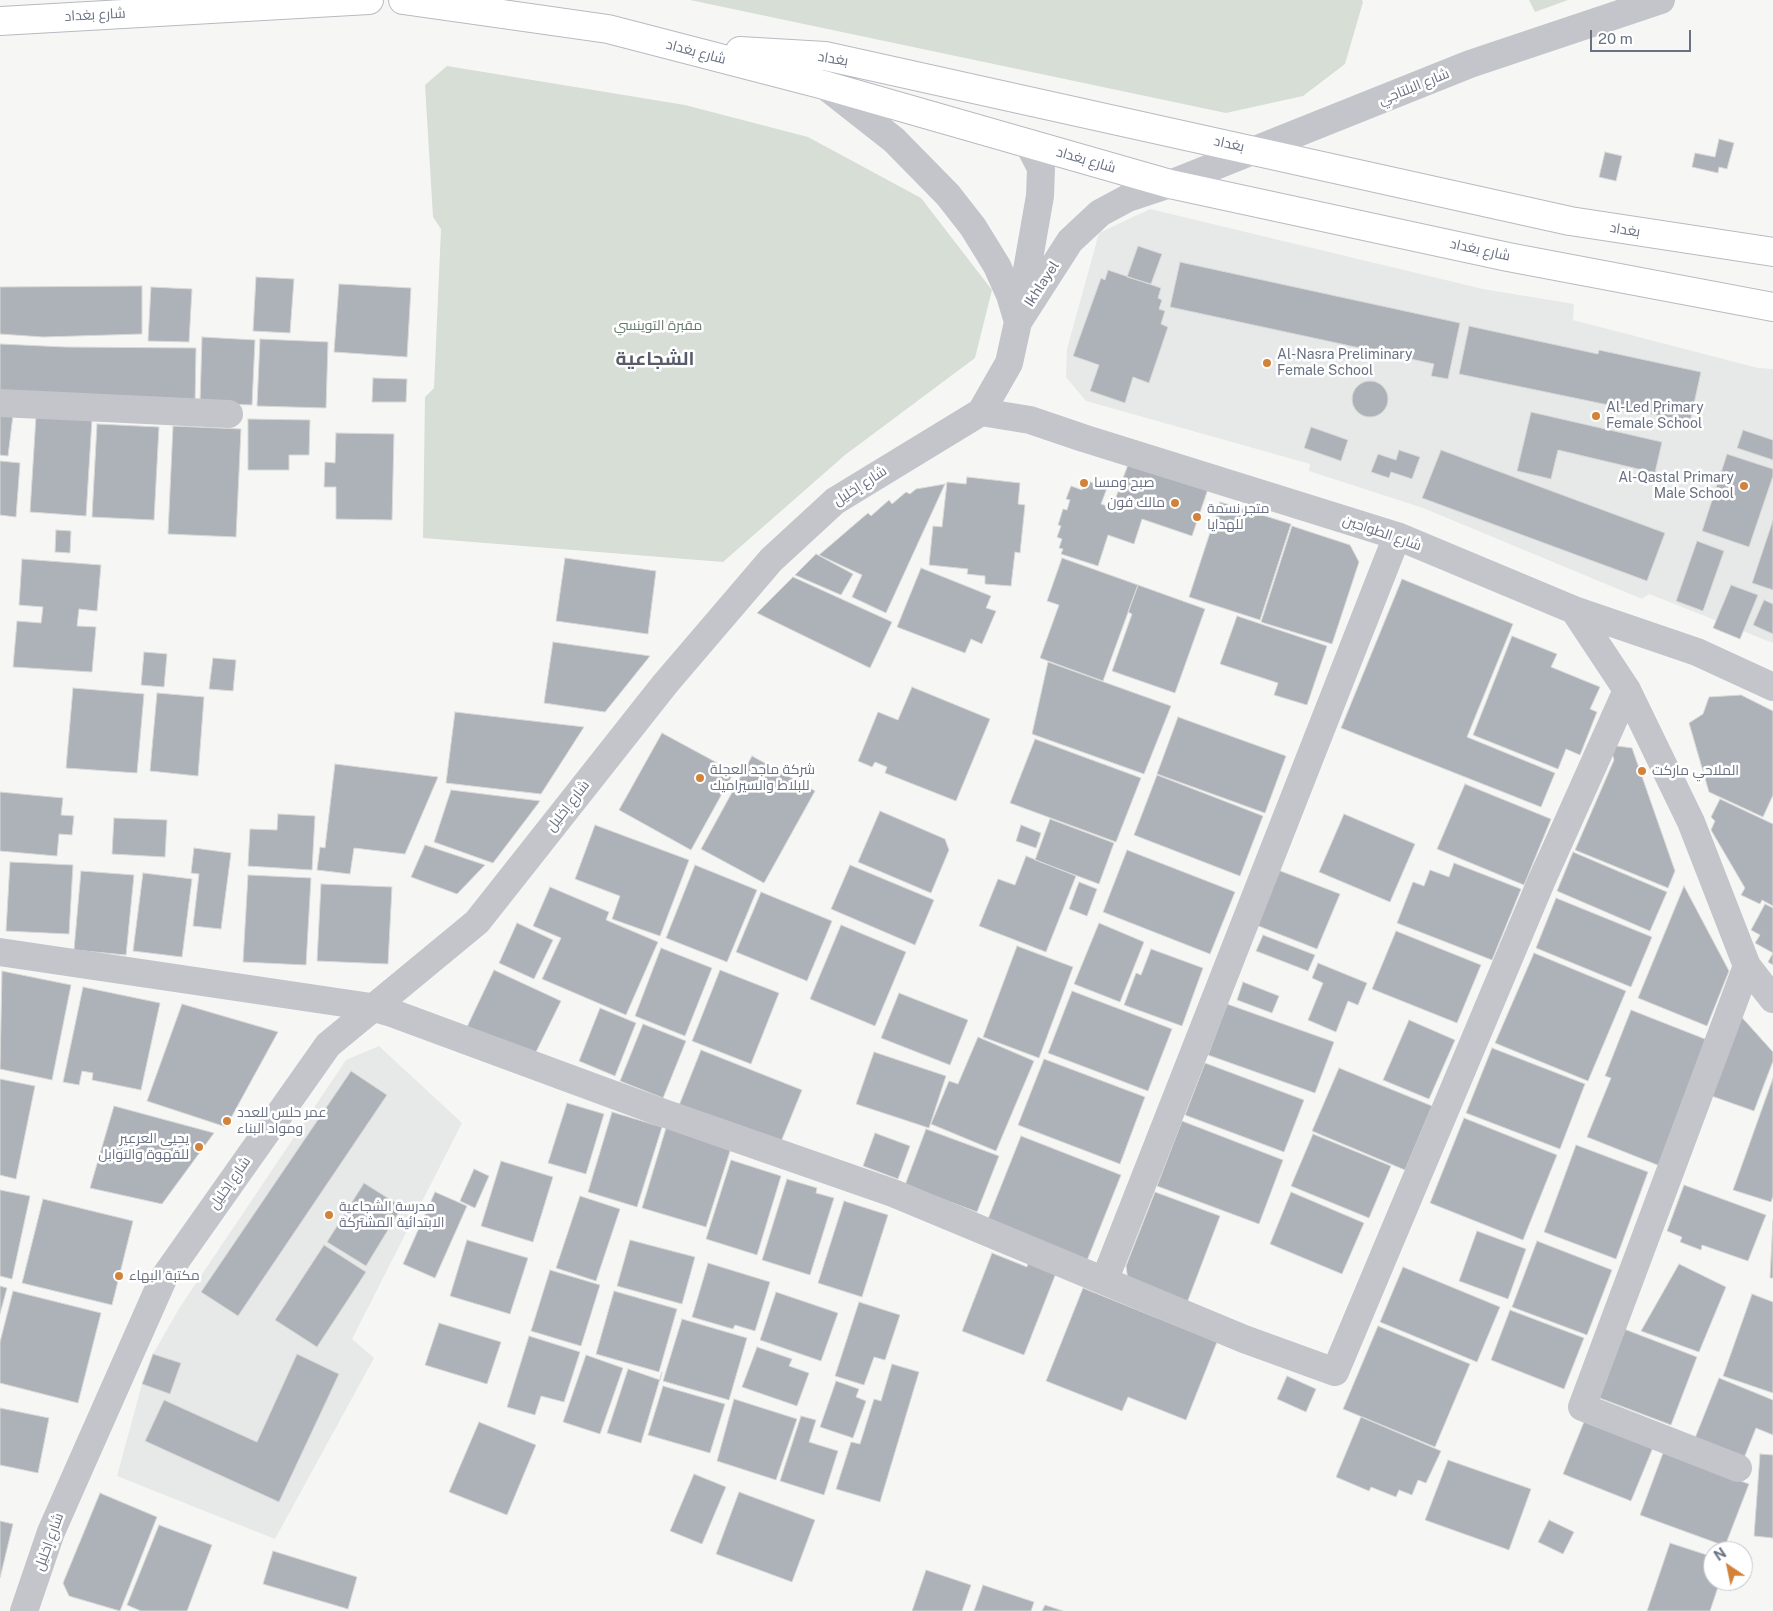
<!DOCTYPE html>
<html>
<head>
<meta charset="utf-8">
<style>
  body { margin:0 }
  #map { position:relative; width:1773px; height:1611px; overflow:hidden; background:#f6f7f5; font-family:"Public Sans",sans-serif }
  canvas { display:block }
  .north { position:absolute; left:1703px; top:1541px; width:50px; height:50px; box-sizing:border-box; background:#fff; border:1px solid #c3c6cd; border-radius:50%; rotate:326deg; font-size:14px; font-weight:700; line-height:20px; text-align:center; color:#697183 }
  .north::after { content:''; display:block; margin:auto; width:18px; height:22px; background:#d38239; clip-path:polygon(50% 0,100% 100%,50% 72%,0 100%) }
  .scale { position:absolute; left:1590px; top:30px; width:101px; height:22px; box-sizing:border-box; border:2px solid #697183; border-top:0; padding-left:6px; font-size:15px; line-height:18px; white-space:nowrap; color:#697183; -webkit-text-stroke:4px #fff; paint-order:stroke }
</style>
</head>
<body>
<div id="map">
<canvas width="1773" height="1611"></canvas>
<div class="north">N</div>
<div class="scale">20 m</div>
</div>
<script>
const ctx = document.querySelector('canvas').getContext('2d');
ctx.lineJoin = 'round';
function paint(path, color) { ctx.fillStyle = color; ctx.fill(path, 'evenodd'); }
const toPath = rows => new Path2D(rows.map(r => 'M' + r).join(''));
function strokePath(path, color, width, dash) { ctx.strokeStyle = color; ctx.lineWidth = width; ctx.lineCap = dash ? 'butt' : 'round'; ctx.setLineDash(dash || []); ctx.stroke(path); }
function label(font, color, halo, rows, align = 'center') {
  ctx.font = font + ' "Public Sans",Cairo,sans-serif'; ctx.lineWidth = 5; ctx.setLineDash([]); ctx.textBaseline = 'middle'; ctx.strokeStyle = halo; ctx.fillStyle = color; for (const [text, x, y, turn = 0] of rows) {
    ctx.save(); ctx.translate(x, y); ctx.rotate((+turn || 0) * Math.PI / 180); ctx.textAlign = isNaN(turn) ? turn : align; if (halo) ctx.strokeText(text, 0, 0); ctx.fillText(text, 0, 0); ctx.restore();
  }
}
paint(toPath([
  [1150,209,1483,289,1574,304,1573,320,1758,368,1773,369,1773,643,1649,594,1642,599,1423,508,1309,471,1310,464,1086,401,1066,377,1067,349,1099,233],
  [379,1046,462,1123,352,1339,374,1358,275,1539,117,1476,142,1384,153,1354,180,1307,346,1060]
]), '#e7e8e8');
paint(toPath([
  [690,0,1362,0,1363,2,1345,64,1303,96,1226,113],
  [1529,0,1568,0,1535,12],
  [447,66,685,105,808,137,921,198,992,290,975,358,845,455,723,562,423,538,425,397,434,388,441,229,433,217,425,85]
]), '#d7ded6');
const building = toPath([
  [1719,139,1734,143,1727,169,1719,167,1718,173,1692,167,1695,153,1715,157,1719,139],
  [1605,152,1622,156,1616,181,1599,177,1605,152],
  [1138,246,1162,254,1151,284,1127,277,1138,246],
  [1180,262,1460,323,1448,379,1431,376,1434,364,1170,307,1180,262],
  [1108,270,1161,288,1158,298,1162,300,1159,309,1165,311,1161,324,1168,327,1149,383,1133,377,1125,403,1090,391,1099,365,1073,356,1101,278,1105,280,1108,270],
  [256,277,294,279,290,333,253,331,256,277],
  [339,284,411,288,407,357,334,352,339,284],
  [142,286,142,334,43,337,0,334,0,287,142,286],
  [151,287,192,289,189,342,148,341,151,287],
  [1469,326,1598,354,1599,350,1701,372,1690,422,1459,374,1469,326],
  [202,337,255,340,252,405,200,403,202,337],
  [260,339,328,342,326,408,257,406,260,339],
  [0,344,65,347,196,348,195,403,0,396,0,344],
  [373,378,407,379,406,402,372,402,373,378],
  '1352 399a18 18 0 1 1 36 0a18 18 0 1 1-36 0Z',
  [1531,412,1662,442,1655,473,1558,450,1551,479,1517,471,1531,412],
  [0,413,13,415,8,456,0,455,0,413],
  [36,416,92,419,86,516,30,512,36,416],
  [248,419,310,420,309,455,289,455,289,470,248,470,248,419],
  [97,424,159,427,154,520,92,517,97,424],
  [173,426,241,429,236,537,168,534,173,426],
  [1311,427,1348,440,1341,461,1304,448,1311,427],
  [1743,430,1773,440,1773,460,1737,448,1743,430],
  [336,433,394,434,392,520,336,519,336,487,324,487,325,462,335,463,336,433],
  [1399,450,1420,457,1412,479,1391,472,1389,478,1371,472,1378,454,1396,460,1399,450],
  [1441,450,1665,533,1647,581,1422,498,1441,450],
  [1727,454,1773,469,1773,476,1749,547,1702,531,1727,454],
  [0,461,20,463,16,517,0,515,0,461],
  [1129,462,1208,489,1192,536,1142,519,1134,544,1108,535,1098,566,1061,554,1063,549,1059,548,1062,539,1057,537,1061,526,1058,525,1063,509,1067,510,1070,500,1066,499,1071,486,1082,490,1085,480,1107,488,1101,504,1112,508,1129,462],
  [967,477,1020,483,1018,504,1025,505,1020,553,1015,552,1011,586,985,584,985,576,967,574,968,569,929,565,933,526,942,527,947,482,966,484,967,477],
  [945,484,886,613,852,597,862,575,819,555,868,513,871,516,889,500,892,504,906,492,910,494,916,489,945,484],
  [1220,502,1291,524,1260,620,1189,597,1220,502],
  [1773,520,1773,590,1752,583,1773,520],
  [1292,526,1350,545,1359,562,1332,644,1261,622,1292,526],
  [56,530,71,531,70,553,55,552,56,530],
  [1697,541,1724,551,1703,611,1676,601,1697,541],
  [816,554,853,574,841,595,795,575,816,554],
  [565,558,656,571,648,634,556,621,565,558],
  [1062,558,1138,585,1103,681,1040,658,1059,605,1047,601,1062,558],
  [22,559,101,565,97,611,79,609,77,626,96,627,92,672,13,667,17,621,41,623,43,607,19,605,22,559],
  [921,568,991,596,986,608,996,611,982,644,971,639,965,653,897,627,921,568],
  [793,577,892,622,870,668,757,613,793,577],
  [1402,579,1513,624,1467,737,1555,773,1541,807,1341,728,1402,579],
  [1138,585,1205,609,1175,693,1112,671,1132,614,1128,612,1138,585],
  [1731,585,1758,595,1740,639,1713,628,1731,585],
  [1764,600,1773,604,1773,634,1753,625,1764,600],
  [1237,616,1327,646,1307,705,1274,695,1278,683,1220,664,1237,616],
  [1512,636,1557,654,1551,667,1600,687,1590,709,1597,712,1580,755,1566,749,1558,769,1473,735,1512,636],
  [553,642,650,656,605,712,544,703,553,642],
  [144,652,167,654,164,687,141,685,144,652],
  [213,658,236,660,233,691,209,689,213,658],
  [1048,662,1171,706,1144,774,1032,734,1048,662],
  [912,687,990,719,956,801,885,773,887,767,875,762,872,767,858,761,878,712,898,720,912,687],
  [73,688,144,694,137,773,66,768,73,688],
  [157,693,204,697,198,776,150,771,157,693],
  [1741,695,1773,711,1773,795,1763,817,1709,792,1689,723,1703,714,1709,697,1741,695],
  [455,712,584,727,541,794,446,783,455,712],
  [1178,717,1286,756,1265,813,1157,774,1178,717],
  [662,733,734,772,691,850,619,810,662,733],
  [1035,739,1141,778,1116,842,1010,803,1035,739],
  [1610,745,1632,748,1675,871,1668,888,1575,850,1614,760,1610,745],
  [752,756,815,791,764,883,701,849,752,756],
  [335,764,438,777,405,854,354,848,350,874,317,870,320,847,325,848,335,764],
  [1157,775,1263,816,1240,876,1134,835,1157,775],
  [1465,784,1551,819,1524,885,1437,849,1465,784],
  [451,790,540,801,493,863,434,842,451,790],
  [0,792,63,798,61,815,74,816,72,835,59,834,57,856,0,851,0,792],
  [1720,799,1773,824,1773,906,1762,900,1760,904,1741,895,1745,888,1711,830,1715,821,1711,817,1720,799],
  [880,811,945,839,949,850,931,893,858,862,880,811],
  [278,814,315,816,312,870,248,866,250,829,277,830,278,814],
  [1344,814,1415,844,1390,902,1319,872,1344,814],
  [114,818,167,820,165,857,112,854,114,818],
  [1050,819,1114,843,1099,884,1035,860,1050,819],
  [595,825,689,860,660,936,612,919,620,896,575,879,595,825],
  [1021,825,1041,833,1036,848,1016,841,1021,825],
  [425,845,485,865,457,894,411,877,425,845],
  [194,848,231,853,221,929,193,926,199,874,191,873,194,848],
  [1127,850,1235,892,1210,954,1103,912,1127,850],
  [1573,852,1667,892,1650,931,1557,891,1573,852],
  [1026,856,1076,876,1046,952,979,926,998,879,1015,885,1026,856],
  [10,862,73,865,69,934,6,931,10,862],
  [1454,863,1521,889,1492,960,1397,923,1413,882,1424,886,1430,870,1449,877,1454,863],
  [695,865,757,890,727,962,666,938,695,865],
  [850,865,934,900,915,945,831,909,850,865],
  [1278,870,1340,894,1317,949,1256,925,1278,870],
  [81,871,134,875,126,955,74,950,81,871],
  [143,873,192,879,182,957,133,951,143,873],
  [248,875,311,878,306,965,243,962,248,875],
  [1079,882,1097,889,1087,916,1069,909,1079,882],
  [321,884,392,887,388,964,317,961,321,884],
  [1684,886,1729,971,1707,1026,1638,998,1684,886],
  [550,887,609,912,606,920,658,942,626,1015,542,979,561,938,533,926,550,887],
  [761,892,832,921,807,981,736,952,761,892],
  [1556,898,1652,937,1631,987,1536,948,1556,898],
  [1765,904,1773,908,1773,965,1768,962,1773,953,1755,943,1760,935,1751,930,1765,904],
  [517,923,553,940,534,979,499,963,517,923],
  [1099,923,1144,942,1120,1002,1074,984,1099,923],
  [841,925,906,952,875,1026,810,999,841,925],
  [1396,931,1481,965,1457,1023,1372,989,1396,931],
  [1263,935,1315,955,1308,971,1256,951,1263,935],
  [1017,946,1073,967,1039,1058,983,1037,1017,946],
  [661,948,712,968,685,1036,635,1016,661,948],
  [1151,949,1203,968,1182,1026,1124,1005,1136,973,1141,975,1151,949],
  [1534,953,1626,991,1588,1081,1495,1043,1534,953],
  [1318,963,1367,983,1358,1005,1348,1001,1336,1032,1308,1020,1323,983,1312,978,1318,963],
  [494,970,561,1001,532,1060,466,1029,494,970],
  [720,970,779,993,751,1064,692,1041,720,970],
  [2,971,71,985,52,1080,0,1069,2,971],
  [1243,982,1279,996,1272,1013,1237,1000,1243,982],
  [83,987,160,1003,141,1090,92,1080,93,1073,82,1071,79,1085,63,1082,83,987],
  [1072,991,1172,1029,1148,1091,1048,1053,1072,991],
  [899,993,968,1020,950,1065,881,1038,899,993],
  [182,1004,278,1032,226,1127,147,1101,182,1004],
  [1227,1004,1334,1042,1315,1093,1208,1055,1227,1004],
  [600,1008,636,1023,615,1076,579,1061,600,1008],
  [1631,1010,1710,1041,1660,1166,1587,1137,1611,1078,1605,1076,1631,1010],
  [1737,1012,1773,1052,1773,1061,1754,1111,1706,1094,1737,1012],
  [1409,1020,1455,1040,1429,1099,1383,1080,1409,1020],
  [643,1024,686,1041,663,1098,620,1081,643,1024],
  [978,1037,1034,1061,996,1151,931,1124,949,1081,958,1084,978,1037],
  [1492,1048,1585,1084,1560,1149,1466,1113,1492,1048],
  [701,1050,802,1090,778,1149,678,1108,701,1050],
  [874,1052,946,1076,929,1128,856,1104,874,1052],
  [1044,1059,1145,1097,1120,1164,1018,1125,1044,1059],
  [1205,1063,1304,1100,1284,1152,1185,1115,1205,1063],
  [1339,1068,1432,1106,1405,1170,1312,1131,1339,1068],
  [351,1071,387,1095,238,1316,201,1292,351,1071],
  [1773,1078,1773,1196,1771,1202,1733,1190,1773,1078],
  [0,1079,35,1086,16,1179,0,1175,0,1079],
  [567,1103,604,1114,586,1174,548,1163,567,1103],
  [114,1106,214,1133,162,1204,90,1188,114,1106],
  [612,1112,662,1127,637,1207,588,1192,612,1112],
  [1464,1118,1557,1155,1523,1240,1430,1203,1464,1118],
  [1182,1121,1283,1160,1259,1224,1157,1186,1182,1121],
  [666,1128,731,1148,706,1227,642,1208,666,1128],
  [926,1129,999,1156,977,1212,905,1185,926,1129],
  [875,1133,910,1146,898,1179,863,1166,875,1133],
  [1313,1134,1391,1166,1369,1218,1291,1186,1313,1134],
  [1021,1136,1121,1175,1086,1263,986,1224,1021,1136],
  [1576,1145,1648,1172,1616,1259,1544,1232,1576,1145],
  [731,1160,781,1176,757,1255,706,1239,731,1160],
  [501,1161,553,1177,533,1242,481,1226,501,1161],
  [474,1169,489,1176,475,1208,460,1201,474,1169],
  [787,1179,817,1188,816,1193,834,1198,810,1275,762,1260,787,1179],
  [364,1183,402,1207,366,1266,327,1242,364,1183],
  [1684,1185,1766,1215,1748,1261,1702,1245,1701,1250,1680,1242,1682,1237,1667,1231,1684,1185],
  [0,1190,30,1196,12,1279,0,1276,0,1190],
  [435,1192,467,1206,435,1278,403,1264,435,1192],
  [1155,1192,1220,1216,1185,1308,1129,1288,1126,1266,1155,1192],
  [1291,1192,1364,1223,1342,1274,1270,1244,1291,1192],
  [580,1196,620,1209,596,1281,556,1268,580,1196],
  [43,1199,133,1221,112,1305,22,1283,43,1199],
  [844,1201,888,1215,862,1297,818,1283,844,1201],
  [1773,1220,1773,1278,1770,1278,1773,1220],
  [1477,1231,1526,1249,1508,1299,1459,1281,1477,1231],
  [467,1240,528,1258,510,1314,450,1296,467,1240],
  [630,1240,695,1257,682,1304,617,1286,630,1240],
  [1537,1241,1612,1270,1587,1335,1512,1307,1537,1241],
  [324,1245,366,1272,317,1347,275,1320,324,1245],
  [992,1253,1027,1267,1028,1262,1056,1273,1024,1355,962,1331,992,1253],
  [708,1263,770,1282,755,1331,735,1325,733,1329,692,1317,708,1263],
  [1679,1264,1726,1287,1699,1352,1641,1331,1679,1264],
  [1403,1267,1500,1307,1477,1362,1380,1322,1403,1267],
  [550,1270,600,1285,581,1346,531,1331,550,1270],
  [0,1286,7,1288,0,1314,0,1286],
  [1083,1288,1217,1342,1186,1420,1128,1397,1122,1411,1046,1381,1083,1288],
  [13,1291,101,1313,78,1403,0,1383,0,1342,13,1291],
  [614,1291,677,1309,659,1372,596,1354,614,1291],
  [776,1292,838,1313,821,1361,760,1340,776,1292],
  [1752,1294,1773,1302,1773,1393,1723,1376,1752,1294],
  [859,1302,900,1315,885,1360,874,1357,864,1385,835,1376,859,1302],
  [1510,1310,1584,1338,1564,1389,1491,1360,1510,1310],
  [682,1319,747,1338,729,1400,663,1381,682,1319],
  [439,1323,501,1342,487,1384,425,1365,439,1323],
  [1378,1326,1470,1364,1435,1447,1343,1409,1378,1326],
  [1624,1329,1697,1357,1671,1425,1597,1397,1624,1329],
  [529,1336,580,1352,564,1402,541,1396,535,1415,507,1407,529,1336],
  [757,1347,792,1359,789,1366,809,1373,797,1406,742,1387,757,1347],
  [153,1354,181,1363,170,1394,142,1384,153,1354],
  [297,1354,339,1374,279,1502,145,1441,164,1400,257,1442,297,1354],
  [586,1355,623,1368,600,1434,563,1422,586,1355],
  [892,1364,919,1372,880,1502,836,1489,851,1442,860,1444,874,1399,881,1401,892,1364],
  [628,1369,660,1380,662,1372,641,1443,607,1433,628,1369],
  [1287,1376,1316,1389,1306,1412,1277,1399,1287,1376],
  [1719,1378,1773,1400,1773,1435,1756,1428,1744,1458,1695,1438,1719,1378],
  [836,1381,859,1389,856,1397,866,1401,853,1438,820,1427,836,1381],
  [663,1386,725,1404,710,1453,648,1435,663,1386],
  [734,1399,797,1419,776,1480,717,1461,734,1399],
  [0,1408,49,1418,38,1473,0,1465,0,1408],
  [801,1416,816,1420,809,1442,838,1451,824,1495,780,1481,801,1416],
  [1361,1417,1441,1451,1426,1483,1418,1480,1412,1495,1399,1490,1396,1497,1371,1487,1369,1491,1336,1477,1361,1417],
  [1586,1417,1654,1445,1631,1501,1563,1474,1586,1417],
  [479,1422,536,1445,507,1515,449,1492,479,1422],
  [1663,1453,1749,1484,1725,1546,1640,1515,1663,1453],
  [1760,1454,1773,1455,1773,1538,1754,1536,1760,1454],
  [1448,1460,1531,1489,1509,1550,1425,1520,1448,1460],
  [694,1474,726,1487,702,1544,670,1531,694,1474],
  [739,1492,815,1520,792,1582,716,1554,739,1492],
  [100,1493,157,1517,120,1611,69,1596,63,1583,100,1493],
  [1549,1520,1574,1532,1563,1554,1538,1542,1549,1520],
  [0,1521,13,1524,0,1578,0,1521],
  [159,1525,212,1545,187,1611,141,1611,127,1605,159,1525],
  [1670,1543,1713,1557,1713,1581,1720,1581,1710,1611,1647,1611,1670,1543],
  [273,1551,357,1577,348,1609,263,1584,273,1551],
  [926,1570,971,1585,962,1611,912,1611,926,1570],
  [983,1585,1034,1602,1031,1611,974,1611,983,1585],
  [1045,1605,1063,1611,1042,1611,1045,1605]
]);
paint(building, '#adb1b8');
strokePath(building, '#d8d9d7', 1);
const secondary = toPath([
  [403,0,608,29,824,85,1170,184,1508,257,1773,307],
  [0,21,369,0],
  [740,51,825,56,1570,221,1773,252]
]);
strokePath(secondary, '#b8bac0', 30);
strokePath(toPath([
  [1020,310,1040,196,1041,168,1028,143],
  [1018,322,1070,241,1100,213,1128,198,1170,184,1470,64,1661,0],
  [0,403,229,414],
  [981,412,1030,420,1083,438,1397,536,1574,610,1697,652,1773,687],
  [1574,610,1627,690,1691,822,1747,966,1773,999],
  [0,952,371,1007,392,1013,652,1109,893,1193,1244,1339,1335,1372,1541,882,1627,690],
  [1105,1279,1397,536],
  [1738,1468,1582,1407,1747,966],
  [24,1611,51,1532,163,1279,328,1045,477,922,665,684,771,560,835,501,981,412,1009,363,1018,322,1010,295,997,266,973,227,948,195,894,140,824,85]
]), '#c3c5ca', 28);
strokePath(secondary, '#fff', 28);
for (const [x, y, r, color] of [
  [1267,363,5,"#d38239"],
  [1596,416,5,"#d38239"],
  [1084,483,5,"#d38239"],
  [1744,486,5,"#d38239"],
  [1175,503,5,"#d38239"],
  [1197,517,5,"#d38239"],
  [1642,771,5,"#d38239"],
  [700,778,5,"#d38239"],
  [227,1121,5,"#d38239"],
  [199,1147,5,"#d38239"],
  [329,1215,5,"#d38239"],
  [119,1276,5,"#d38239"]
]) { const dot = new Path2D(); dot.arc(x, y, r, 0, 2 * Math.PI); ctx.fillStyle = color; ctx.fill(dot); strokePath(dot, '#fff', 2); }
label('14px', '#697183', '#fff', [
  ["شارع بغداد",95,15,-3],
  ["شارع بغداد",696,52,15],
  ["بغداد",833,59,9],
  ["شارع البلتاجي",1414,87,-22],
  ["بغداد",1229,144,12],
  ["شارع بغداد",1086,160,16],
  ["بغداد",1625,230,9],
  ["شارع بغداد",1480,250,12],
  ["Ikhlayel",1042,284,-57],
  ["شارع إخليل",860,486,-33],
  ["شارع الطواحين",1382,533,19],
  ["شارع إخليل",568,806,-52],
  ["شارع إخليل",230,1183,-55],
  ["شارع إخليل",49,1542,-70]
]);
label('14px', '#677a68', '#fff', [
  ["مقبرة التوينسي",658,326]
]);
label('14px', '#697183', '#fff', [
  ["Al-Nasra Preliminary",1277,355],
  ["Female School",1277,371],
  ["Al-Led Primary",1606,408],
  ["Female School",1606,424],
  ["Al-Qastal Primary",1734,478,"right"],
  ["Male School",1734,494,"right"],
  ["صبح ومسا",1094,483],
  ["مالك فون",1165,503,"right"],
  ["متجر نسمة",1207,509],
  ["للهدايا",1207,525],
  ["شركة ماجد العجلة",710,770],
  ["للبلاط والسيراميك",710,786],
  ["الملاحي ماركت",1652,771],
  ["عمر حلس للعدد",237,1113],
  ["ومواد البناء",237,1129],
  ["يحيى العرعير",189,1139,"right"],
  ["للقهوة والتوابل",189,1155,"right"],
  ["مدرسة الشجاعية",339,1207],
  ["الابتدائية المشتركة",339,1223],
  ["مكتبة البهاء",129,1276]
], 'left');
label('bold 19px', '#565c69', '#fff', [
  ["الشجاعية",655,359]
]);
</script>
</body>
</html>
